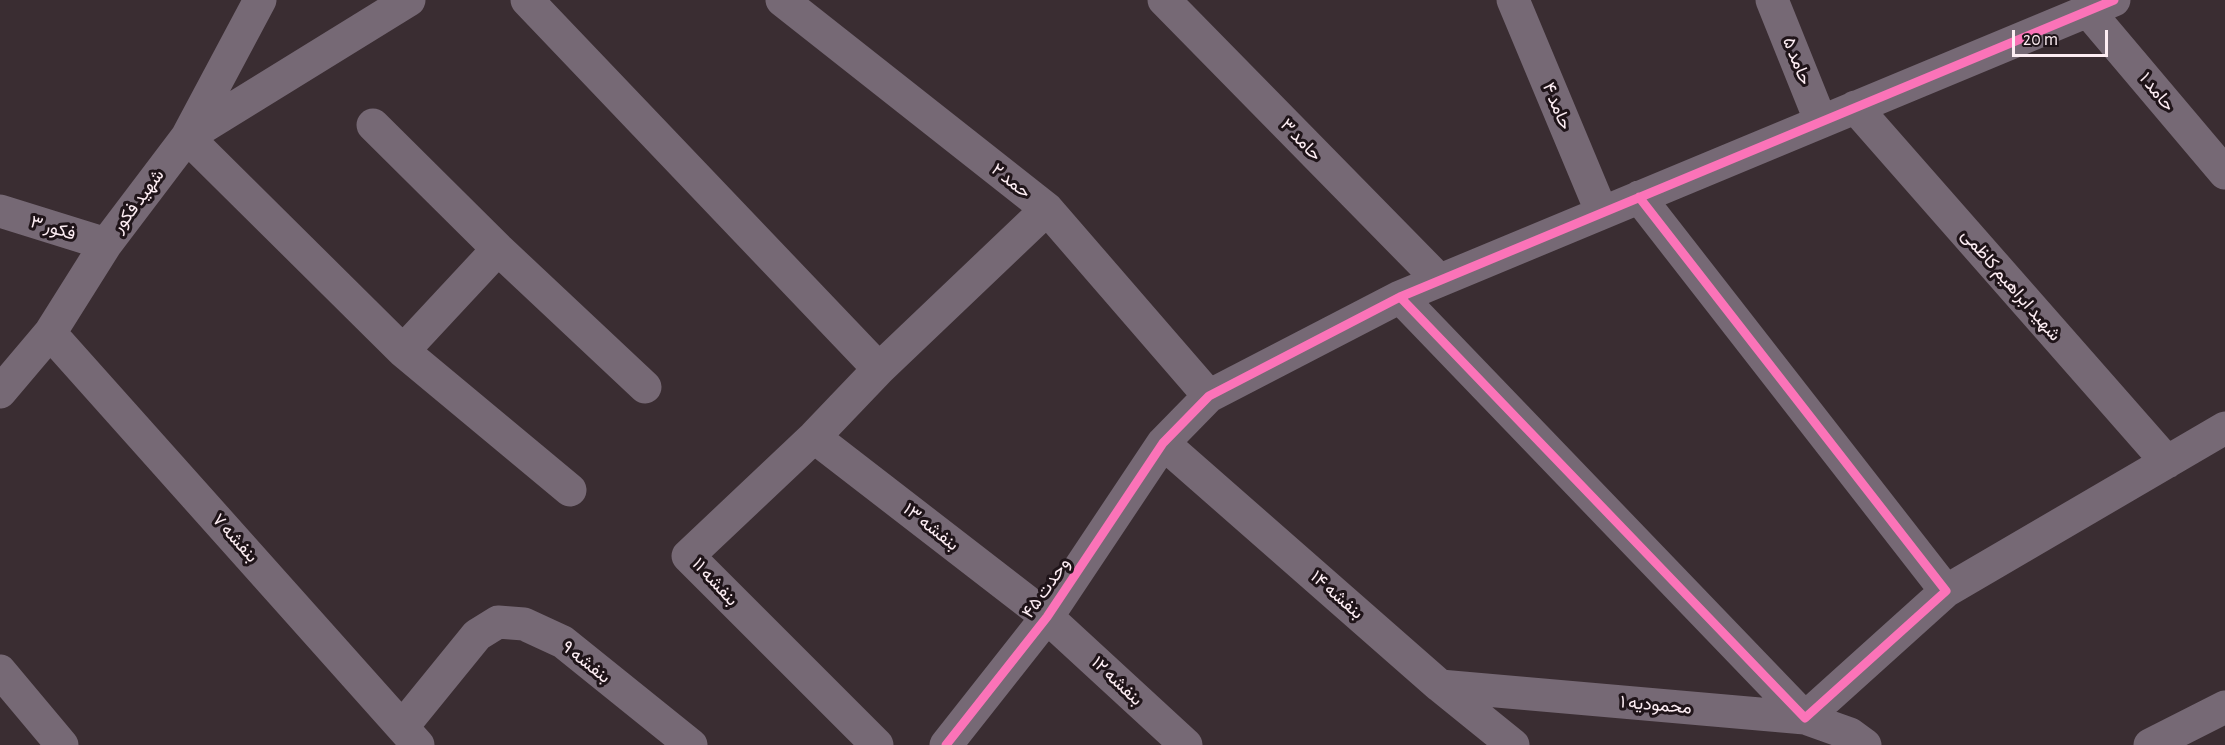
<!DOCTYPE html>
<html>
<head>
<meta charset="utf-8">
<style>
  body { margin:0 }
  #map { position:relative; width:2225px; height:745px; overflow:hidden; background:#3a2d32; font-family:"Alegreya Sans",sans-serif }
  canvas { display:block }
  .scale { position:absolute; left:2012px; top:30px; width:96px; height:27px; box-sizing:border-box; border:3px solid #fdedf3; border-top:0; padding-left:8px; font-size:18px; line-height:21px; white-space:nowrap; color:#fdedf3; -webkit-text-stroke:4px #1f1419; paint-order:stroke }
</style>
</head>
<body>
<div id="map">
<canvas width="2225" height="745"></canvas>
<div class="scale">20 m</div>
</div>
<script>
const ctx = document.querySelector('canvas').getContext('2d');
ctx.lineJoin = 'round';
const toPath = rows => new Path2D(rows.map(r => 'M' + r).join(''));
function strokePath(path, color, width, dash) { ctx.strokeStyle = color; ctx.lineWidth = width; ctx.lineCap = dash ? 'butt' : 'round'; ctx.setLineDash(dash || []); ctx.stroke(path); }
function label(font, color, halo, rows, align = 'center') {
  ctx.font = font + ' "Alegreya Sans",Vazirmatn,sans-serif'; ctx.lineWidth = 6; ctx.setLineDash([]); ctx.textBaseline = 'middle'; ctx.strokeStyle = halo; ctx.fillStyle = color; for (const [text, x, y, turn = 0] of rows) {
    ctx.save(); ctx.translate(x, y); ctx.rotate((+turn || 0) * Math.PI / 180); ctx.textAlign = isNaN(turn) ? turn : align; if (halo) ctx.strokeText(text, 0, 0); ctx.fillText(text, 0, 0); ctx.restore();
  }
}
strokePath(toPath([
  [409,0,187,137,403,351,570,490],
  [527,0,879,369],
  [782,0,1047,209,1209,396],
  [1164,0,1439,280],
  [1513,0,1602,213],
  [1772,0,1821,122],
  [2088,11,2225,173],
  [1855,107,2167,462],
  [373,125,498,249,645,387],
  [0,211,106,244],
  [1400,297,1805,718,1946,591,1639,197],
  [50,333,418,745],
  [403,351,498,249],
  [0,392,50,333,106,244,187,137,260,0],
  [814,437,1047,617,1186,745],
  [1163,443,1440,686,1513,745],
  [1946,591,2225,428],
  [0,671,62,745],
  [1440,686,1805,718,1850,734,1865,745],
  [403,726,477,635,498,622,524,624,563,642,691,745],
  [877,745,688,556,814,437,879,369,1047,209],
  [946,745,1047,617,1163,443,1209,396,1400,297,2114,0],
  [2150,745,2225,707]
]), '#766975', 33);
strokePath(toPath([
  [1400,297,1805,718,1946,591,1639,197],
  [946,745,1047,617,1163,443,1209,396,1400,297,2114,0]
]), '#fb73b8', 9);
label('18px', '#fdedf3', '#1f1419', [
  ["حامد ۵",1797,61,68],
  ["حامد ۱",2157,92,50],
  ["حامد ۴",1557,106,67],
  ["حامد ۳",1301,140,46],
  ["حمد ۲",1011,181,38],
  ["شهید فکور",138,201,-53],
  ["فکور ۳",53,228,17],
  ["شهید ابراهیم کاظمی",2011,285,49],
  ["بنفشه ۱۳",931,527,38],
  ["بنفشه ۷",235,538,48],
  ["بنفشه ۱۱",715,582,47],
  ["وحدت ۴۵",1046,588,-55],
  ["بنفشه ۱۴",1337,595,41],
  ["بنفشه ۹",586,662,38],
  ["بنفشه ۱۲",1117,681,43],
  ["محمودیه ۱",1656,705,5]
]);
</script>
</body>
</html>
